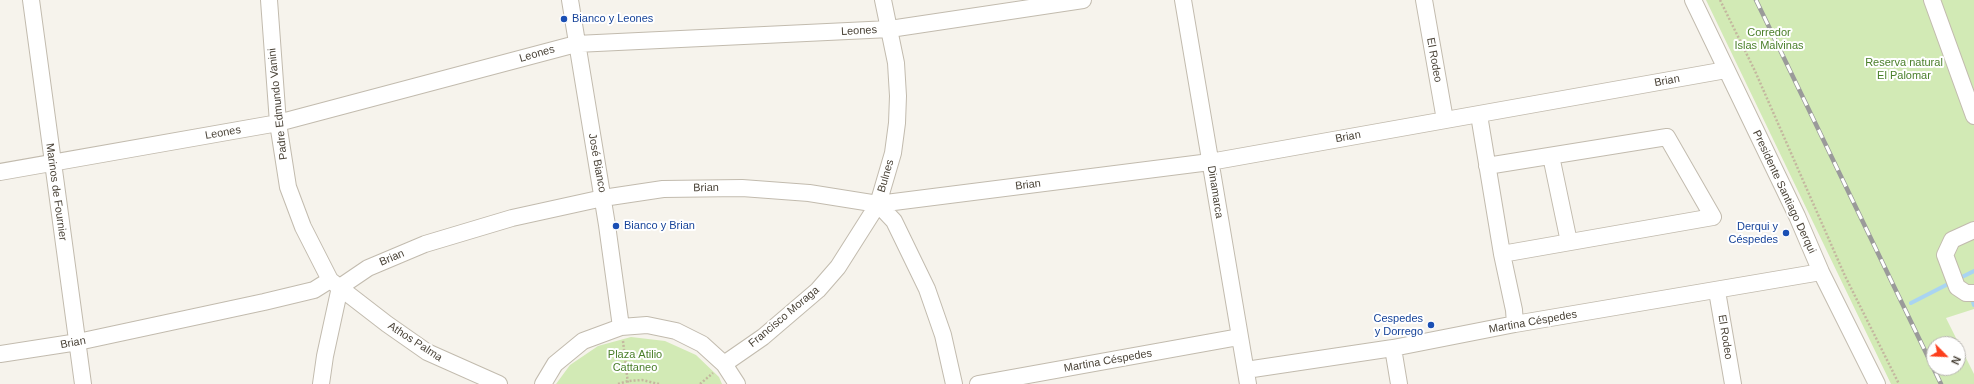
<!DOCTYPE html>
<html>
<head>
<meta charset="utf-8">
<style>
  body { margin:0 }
  #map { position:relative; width:1974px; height:384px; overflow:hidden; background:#f6f3ec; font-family:Arial,sans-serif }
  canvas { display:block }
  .north { position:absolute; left:1926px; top:336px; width:40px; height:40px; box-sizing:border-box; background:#fff; border:1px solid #b7b4b0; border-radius:50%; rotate:114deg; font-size:11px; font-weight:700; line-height:16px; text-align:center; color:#4b4439 }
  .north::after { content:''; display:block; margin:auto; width:14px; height:18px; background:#fc3f1d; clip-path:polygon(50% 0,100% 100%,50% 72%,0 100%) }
</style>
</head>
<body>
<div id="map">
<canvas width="1974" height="384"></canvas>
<div class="north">N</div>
</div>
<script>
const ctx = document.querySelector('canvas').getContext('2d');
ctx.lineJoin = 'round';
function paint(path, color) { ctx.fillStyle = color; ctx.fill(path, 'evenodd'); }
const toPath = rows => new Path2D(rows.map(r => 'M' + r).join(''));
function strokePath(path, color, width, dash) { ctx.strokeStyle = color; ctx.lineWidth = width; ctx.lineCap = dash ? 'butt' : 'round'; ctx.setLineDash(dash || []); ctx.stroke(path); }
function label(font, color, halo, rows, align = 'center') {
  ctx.font = font + ' Arial,sans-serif'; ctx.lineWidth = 4; ctx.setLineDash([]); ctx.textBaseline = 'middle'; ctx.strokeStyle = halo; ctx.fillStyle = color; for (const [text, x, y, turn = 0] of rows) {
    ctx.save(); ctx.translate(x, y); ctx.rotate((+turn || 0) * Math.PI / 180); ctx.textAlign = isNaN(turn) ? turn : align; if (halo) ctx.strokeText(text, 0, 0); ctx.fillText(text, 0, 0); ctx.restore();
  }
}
paint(toPath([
  [1706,0,1974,0,1974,309,1946,318,1974,374,1974,384,1891,384],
  [1934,344,1958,344,1958,368,1934,368],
  [631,337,665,341,696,355,719,377,722,384,556,384,570,365,598,346]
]), '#d2eab5');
strokePath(toPath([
  [1958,279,1974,271],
  [1973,302,1974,305],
  [1911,303,1952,282]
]), '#a9d4f2', 4);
const minor = toPath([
  [31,0,83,384],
  [269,0,278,123,288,187,303,227,330,280,387,324,427,352,499,384],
  [570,0,607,225,621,327],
  [1183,0,1248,384],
  [1424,0,1445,120],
  [1693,0,1797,216,1821,272,1877,384],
  [1932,0,1974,116],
  [1479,115,1502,254,1514,310,1515,324],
  [1551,156,1569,242],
  [1487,166,1667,137,1713,217,1502,254],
  [0,172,278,123,576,44,890,29,1083,0],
  [878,204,894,221,927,289,943,335,954,384],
  [1974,230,1952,240,1945,255,1957,287,1966,293,1974,293],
  [340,287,368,268,425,244,512,218,603,198,663,189,742,188,809,193,878,204,1210,162,1726,70],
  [1717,291,1733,384],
  [1393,348,1399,384],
  [0,354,78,342,264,302,314,290,330,280],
  [724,364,763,337,818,290,838,267,878,204,893,153,897,123,898,96,896,63,883,0],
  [1246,370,1393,348,1515,324,1821,272],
  [321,384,325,356,340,287],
  [543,384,555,364,583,341,621,327,647,325,676,331,702,344,724,364,737,384],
  [978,384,1239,337]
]);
strokePath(minor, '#c2bbae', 18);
strokePath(toPath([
  [1720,0,1755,71,1845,276,1899,384],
  [623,341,628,384],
  [618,384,628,381,642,380,659,384],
  [700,384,713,373]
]), '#c4b79f', 2.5, [2, 2]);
strokePath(minor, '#fff', 16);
const rail = toPath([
  [1756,0,1941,384]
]);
strokePath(rail, '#9a9a9a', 4.5);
strokePath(rail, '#fff', 3, [9]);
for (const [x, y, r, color] of [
  [564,19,4,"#1a4fb4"],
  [616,226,4,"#1a4fb4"],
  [1786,233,4,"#1a4fb4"],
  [1431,325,4,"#1a4fb4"]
]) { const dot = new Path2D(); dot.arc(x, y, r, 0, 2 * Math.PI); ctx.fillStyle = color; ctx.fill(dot); strokePath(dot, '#fff', 1.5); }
label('11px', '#164399', '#fff', [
  ["Bianco y Leones",572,19],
  ["Bianco y Brian",624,226],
  ["Derqui y",1778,227,"right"],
  ["Céspedes",1778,240,"right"],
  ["Cespedes",1423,319,"right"],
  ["y Dorrego",1423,332,"right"]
], 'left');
label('11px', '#4b4439', '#fff', [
  ["Leones",859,31,-3],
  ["Leones",537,54,-16],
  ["El Rodeo",1434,60,80],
  ["Brian",1667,81,-10],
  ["Padre Edmundo Vanini",278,104,-96],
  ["Leones",223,133,-10],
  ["Brian",1348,137,-10],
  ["José Bianco",597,163,80],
  ["Bulnes",886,176,-74],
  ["Brian",1028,185,-7],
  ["Brian",706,188,-1],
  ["Marinos de Fournier",56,192,82],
  ["Dinamarca",1215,192,81],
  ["Presidente Santiago Derqui",1784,192,65],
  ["Brian",392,258,-23],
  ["Francisco Moraga",784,317,-40],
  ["Martina Céspedes",1533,322,-10],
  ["El Rodeo",1725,337,81],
  ["Athos Palma",415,342,33],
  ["Brian",73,343,-10],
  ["Martina Céspedes",1108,361,-10]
]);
label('11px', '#4a7f2a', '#fff', [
  ["Corredor",1769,33],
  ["Islas Malvinas",1769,46],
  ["Reserva natural",1904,63],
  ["El Palomar",1904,76],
  ["Plaza Atilio",635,355],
  ["Cattaneo",635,368]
]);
</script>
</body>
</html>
